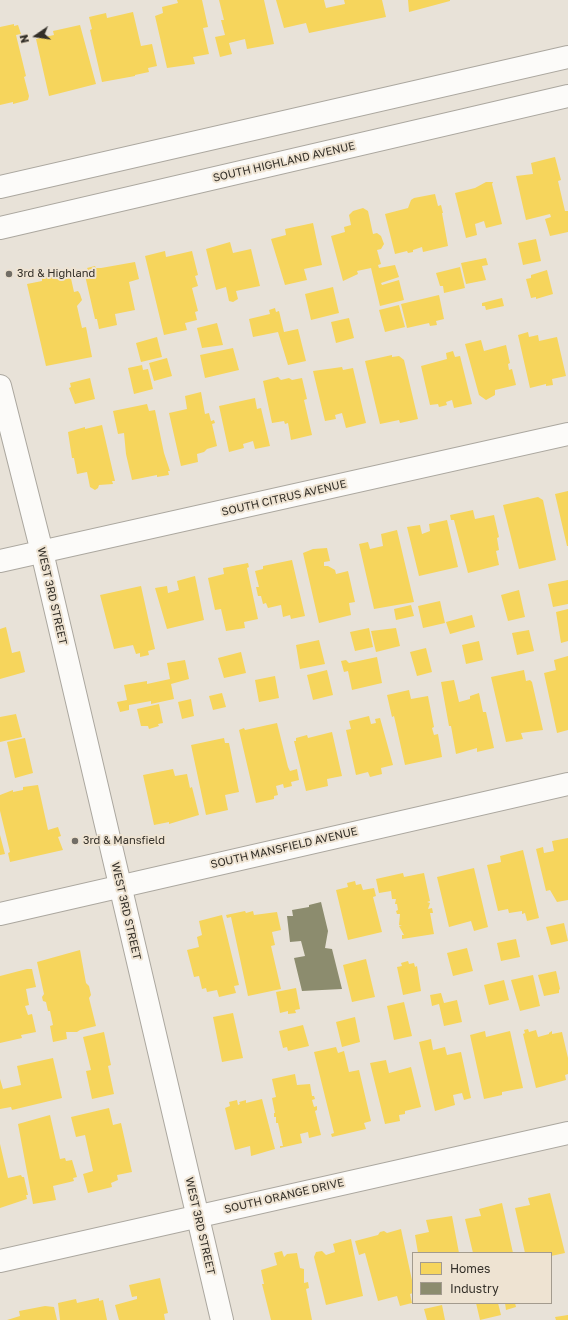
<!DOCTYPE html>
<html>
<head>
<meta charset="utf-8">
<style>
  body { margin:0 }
  #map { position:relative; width:568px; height:1320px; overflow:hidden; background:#e8e2d8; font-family:"Golos Text",sans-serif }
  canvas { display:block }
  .legend { position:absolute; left:412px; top:1252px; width:140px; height:52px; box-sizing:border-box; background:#eee3d2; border:1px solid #a39b8e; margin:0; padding:5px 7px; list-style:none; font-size:12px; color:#332f28 }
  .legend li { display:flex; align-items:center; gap:8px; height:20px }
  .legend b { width:20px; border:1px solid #a39b8e }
  .north { position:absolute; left:16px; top:16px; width:40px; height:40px; -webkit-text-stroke:3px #eee3d2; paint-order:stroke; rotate:257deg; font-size:11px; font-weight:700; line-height:16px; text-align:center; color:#332f28 }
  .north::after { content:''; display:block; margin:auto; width:14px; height:18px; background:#332f28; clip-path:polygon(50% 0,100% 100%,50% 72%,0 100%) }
</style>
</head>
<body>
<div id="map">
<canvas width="568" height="1320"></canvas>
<ul class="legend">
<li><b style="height:11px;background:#f6d55c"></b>Homes</li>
<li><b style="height:11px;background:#8c8c6e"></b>Industry</li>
</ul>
<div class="north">N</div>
</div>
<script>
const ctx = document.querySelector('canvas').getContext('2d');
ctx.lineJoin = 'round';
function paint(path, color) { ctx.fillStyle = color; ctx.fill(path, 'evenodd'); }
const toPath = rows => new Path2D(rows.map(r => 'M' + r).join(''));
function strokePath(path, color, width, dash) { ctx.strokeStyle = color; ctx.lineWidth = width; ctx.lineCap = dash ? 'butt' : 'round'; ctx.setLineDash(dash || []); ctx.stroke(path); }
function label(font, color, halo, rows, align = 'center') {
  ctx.font = font + ' "Golos Text",sans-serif'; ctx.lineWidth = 4; ctx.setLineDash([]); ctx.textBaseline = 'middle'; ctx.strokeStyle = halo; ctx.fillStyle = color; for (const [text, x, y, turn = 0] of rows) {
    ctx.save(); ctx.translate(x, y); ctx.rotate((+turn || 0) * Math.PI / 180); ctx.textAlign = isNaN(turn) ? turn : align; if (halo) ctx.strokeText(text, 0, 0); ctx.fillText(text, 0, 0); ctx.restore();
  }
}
paint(toPath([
  [177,0,202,0,208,27,203,28,209,54,193,57,195,64,167,68,155,16,163,13,162,7,178,3],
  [219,0,264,0,274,44,247,49,245,39,229,43,232,54,220,57,215,37,225,35,221,20,224,20],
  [276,0,324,0,326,8,345,4,344,0,382,0,386,17,309,33,306,23,284,28],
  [408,0,450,0,450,1,409,12],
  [133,12,141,46,152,44,157,66,148,68,149,72,135,75,135,76,102,82,90,30,92,29,89,17,106,13,107,18],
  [14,24,14,26,18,25,21,34,16,35,26,76,24,77,29,96,28,100,13,104,13,102,0,105,0,27],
  [80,25,96,84,49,96,36,39,54,35,53,31],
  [555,157,561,180,558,181,565,211,568,211,568,232,550,236,545,219,551,217,550,214,526,220,516,176,533,174,531,163],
  [486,182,493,182,492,184,502,224,486,228,484,221,475,224,477,235,466,238,455,193,475,188],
  [435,194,438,206,441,205,443,213,442,213,448,246,423,252,422,247,413,250,413,252,408,253,407,251,395,254,385,214,408,208,411,200,414,198],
  [363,208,368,211,373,234,377,233,381,236,384,244,381,249,377,250,381,264,378,265,379,268,395,265,399,277,381,283,382,285,399,280,404,300,380,306,371,268,357,271,358,274,343,281,331,236,345,232,344,227,351,225,349,215,353,211],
  [313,223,322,265,304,269,307,280,285,285,271,239,286,235,285,229],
  [536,239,541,261,523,265,518,243],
  [230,242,233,253,251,249,260,286,236,291,238,299,233,302,229,301,226,287,216,290,206,249],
  [165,251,166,257,192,251,198,275,195,276,198,286,192,288,198,311,195,312,197,320,185,323,187,330,164,335,145,256],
  [486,258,488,265,482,266,486,280,466,284,461,263],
  [135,262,139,279,129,282,135,310,115,314,117,325,99,329,97,319,95,319,84,271,88,270,87,268,95,266,96,268,101,268],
  [460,267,465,288,444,293,443,286,440,286,436,273],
  [547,270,553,294,536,299,536,297,531,298,526,279,531,278,531,275],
  [70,274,74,292,78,291,80,294,82,300,77,306,82,328,86,327,92,357,46,366,27,284,42,281,42,277,49,276,54,275,54,278],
  [333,287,339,313,311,320,305,294],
  [439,295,444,319,436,321,437,325,430,326,429,323,407,328,401,304],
  [502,298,504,306,486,310,485,306,482,306,482,303],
  [399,305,405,327,385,332,379,310],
  [275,308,276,312,279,311,284,332,298,329,306,361,288,365,278,332,253,337,249,319,270,314,269,310],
  [349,318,354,338,336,343,331,322],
  [217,323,223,345,202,348,197,328],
  [528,332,529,337,538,335,539,341,557,337,566,376,552,379,553,385,546,386,546,384,530,388,518,335],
  [157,337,162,357,141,362,136,343],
  [481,340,484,351,506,345,510,363,508,364,509,370,512,369,516,385,495,390,495,395,486,400,479,395,465,344],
  [233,348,239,370,205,378,200,355],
  [453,351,455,357,460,356,472,404,454,408,452,400,446,402,447,405,439,407,438,404,430,405,421,366,447,359,446,353],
  [392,355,392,357,399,356,404,360,418,419,400,423,399,420,380,424,365,361],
  [167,358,172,376,154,381,149,363],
  [142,365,143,370,148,369,153,389,134,394,128,368],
  [342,367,343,370,353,368,366,423,346,428,342,413,335,415,336,419,325,421,313,371],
  [278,377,281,380,289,378,292,380,302,378,307,399,304,400,312,435,291,440,288,423,285,424,284,421,272,423,263,381],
  [90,378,95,399,75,404,69,388,71,387,70,383],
  [201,392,205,414,209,413,211,421,214,420,215,423,212,424,217,446,207,449,204,452,197,454,198,462,181,466,169,413,187,409,185,396],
  [255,398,257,409,261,408,270,446,255,449,253,441,243,444,244,448,229,452,219,406],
  [147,404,149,411,155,410,164,453,170,471,168,471,169,475,157,477,157,475,132,480,126,454,124,433,118,434,113,411],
  [102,425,115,481,112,481,113,484,99,485,98,488,95,490,90,487,87,472,77,474,74,458,72,458,68,432,85,427,85,429],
  [568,491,568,546,567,546,555,494],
  [538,497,543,500,556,560,519,569,503,505],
  [473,510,475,519,494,515,499,537,497,538,499,550,496,551,499,565,468,573,454,520,451,520,450,515],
  [447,520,458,567,419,576,407,527,420,525,422,534,430,531,429,524],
  [397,530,414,602,374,609,359,544,368,542,370,549,383,546,381,534],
  [327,548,330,561,324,562,324,566,328,566,335,570,336,574,348,571,355,602,349,603,351,615,319,623,303,553,313,549],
  [292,560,305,616,291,619,290,615,283,617,281,605,268,608,266,603,263,604,261,596,258,596,256,587,259,587,255,571,263,569,263,566],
  [248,563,249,567,247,568,258,619,244,622,245,628,226,631,221,609,215,610,208,578,224,574,223,568],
  [195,576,204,620,167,629,155,588,167,586,168,593,179,590,177,581],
  [568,580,568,604,553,607,548,584],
  [141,586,155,649,148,651,149,655,140,657,140,653,136,654,133,645,114,649,100,595],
  [519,590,525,617,508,621,501,595],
  [440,601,445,623,423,628,418,606],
  [411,605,414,616,396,620,394,609],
  [568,609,568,641,561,643,556,612],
  [472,615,475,627,450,634,446,622],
  [6,627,12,653,20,651,25,672,0,679,0,629],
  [369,628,373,647,355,651,350,632],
  [396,628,400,646,376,652,371,631],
  [529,630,534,651,517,655,512,633],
  [319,640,325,664,300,669,296,645],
  [479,641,483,660,466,664,462,645],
  [426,648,432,672,417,676,410,652],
  [241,652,246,673,224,678,218,658],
  [568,656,568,730,557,733,544,673,556,670,554,660],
  [377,657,382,683,352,690,348,671,344,672,341,661,346,660,349,663],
  [185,660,189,679,171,684,174,699,151,704,151,701,129,705,129,710,120,712,117,702,127,700,124,685,147,681,147,684,170,679,167,663],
  [327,670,333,695,313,700,307,675],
  [524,670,526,681,530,680,532,682,543,730,521,733,523,739,506,742,491,677],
  [275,676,279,698,259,702,255,680],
  [454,680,459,702,470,699,470,696,479,693,483,712,486,712,494,748,477,752,477,748,456,754,451,726,449,726,441,682],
  [409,690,411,699,428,696,434,727,432,728,434,735,438,734,442,757,405,765,394,716,392,717,387,695],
  [222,693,226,707,213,710,209,696],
  [191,699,194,716,182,719,178,702],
  [159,704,163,723,158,724,159,726,149,729,148,726,141,726,137,709],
  [16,714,22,737,0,742,0,717],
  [369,716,371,724,376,723,375,719,380,718,393,765,381,768,382,774,370,777,368,772,356,775,346,730,351,729,349,721],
  [277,723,288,767,290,771,297,769,299,780,291,782,292,786,284,788,283,784,276,786,278,795,274,796,274,799,256,803,239,730,244,728,245,730],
  [332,732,342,776,327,779,328,786,306,791,294,741,296,741,296,738,307,735,308,738],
  [25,738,33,773,15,778,7,742],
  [224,738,225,743,229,743,239,792,225,795,228,810,206,815,191,745],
  [173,769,175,776,187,774,190,788,192,787,199,815,169,824,169,822,154,825,143,775],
  [38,785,48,830,58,827,61,836,58,837,63,850,10,862,8,853,10,852,0,811,0,795,13,790,13,792,23,790,23,787],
  [0,835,5,854,0,855],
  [568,838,568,900,557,902,550,890,546,891,536,849,543,847,544,853,554,851,552,841],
  [523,850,539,918,527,921,525,913,522,914,522,911,509,913,508,909,498,911,487,865,501,862,500,856],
  [474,868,488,927,474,931,471,921,449,927,437,877],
  [403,873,404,877,424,873,430,901,427,902,430,903,428,909,432,908,433,913,430,913,434,934,402,939,402,935,404,935,399,926,402,926,399,925,400,914,397,914,396,911,398,910,397,904,395,904,396,899,392,899,391,891,379,893,376,879],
  [355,881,356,885,361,884,363,890,374,888,376,896,373,897,382,932,348,940,336,890,348,887,347,883],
  [245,911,246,913,253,911,254,915,277,912,281,930,272,932,275,945,271,946,281,989,248,996,231,917,227,918,226,915],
  [222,915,239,985,234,986,236,993,219,997,217,990,207,992,206,988,202,989,199,976,194,977,187,950,199,947,197,937,202,935,199,921],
  [564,923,568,941,551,945,546,927],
  [516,939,520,957,501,961,497,943],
  [467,948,473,971,453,976,447,953],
  [80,950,86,983,89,986,91,995,89,998,96,1026,80,1030,77,1032,66,1032,67,1039,53,1042,50,1026,53,1025,50,1011,48,1011,46,1002,43,1001,42,997,44,994,37,962],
  [366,959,375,997,352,1002,343,965],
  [408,961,409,964,414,963,415,967,417,966,421,991,403,995,397,967,402,966,401,963],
  [27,969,32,969,36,987,26,989,29,1005,25,1006,28,1015,32,1014,36,1032,21,1035,22,1038,0,1043,0,976],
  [556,971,560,989,559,990,559,993,544,996,538,975],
  [533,975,540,1006,520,1011,511,980],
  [504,980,509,1000,489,1005,484,985],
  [296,988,300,1009,295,1010,296,1013,288,1014,288,1011,280,1013,276,992],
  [441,993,444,1003,457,1000,462,1022,444,1026,439,1004,432,1006,430,995],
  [404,1002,412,1036,394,1040,387,1006],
  [233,1013,243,1058,222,1062,213,1017],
  [355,1017,360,1042,342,1047,336,1022],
  [303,1025,309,1046,288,1051,287,1047,283,1048,279,1031],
  [528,1029,529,1032,536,1030,538,1037,549,1034,549,1033,552,1031,552,1034,562,1032,568,1058,568,1074,565,1075,566,1080,536,1088,523,1034,525,1033,524,1030],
  [485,1031,486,1037,510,1031,523,1088,502,1092,502,1095,484,1099,470,1035],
  [104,1032,111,1065,108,1066,114,1094,92,1099,86,1071,91,1070,83,1037],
  [431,1039,433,1050,445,1047,447,1055,461,1052,471,1098,464,1100,462,1093,453,1095,455,1105,435,1111,419,1042],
  [336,1047,338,1053,344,1051,349,1072,359,1070,371,1121,364,1123,366,1129,332,1137,331,1134,334,1133,314,1052],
  [53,1058,62,1098,12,1110,11,1107,0,1109,0,1079,3,1089,21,1085,17,1066],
  [386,1060,389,1073,411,1067,421,1107,405,1111,405,1114,399,1115,400,1121,385,1124,370,1063],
  [295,1074,297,1085,310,1084,312,1096,314,1096,315,1099,312,1100,314,1107,317,1106,317,1110,315,1111,321,1135,309,1138,308,1132,300,1134,302,1143,280,1148,280,1146,283,1146,278,1123,276,1123,276,1117,274,1117,274,1113,275,1113,272,1098,276,1097,272,1079],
  [262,1099,275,1149,251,1156,250,1146,235,1150,225,1108,230,1106,229,1102,237,1100,238,1105,240,1104,239,1102,246,1100,246,1103],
  [109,1108,113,1125,121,1123,132,1172,117,1175,118,1180,111,1183,112,1187,88,1193,83,1174,93,1171,85,1135,76,1137,71,1117],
  [50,1115,60,1159,65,1158,66,1161,72,1160,77,1177,73,1178,74,1181,53,1186,56,1200,33,1204,18,1124],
  [0,1144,8,1178,21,1175,22,1177,24,1177,28,1195,26,1195,27,1199,0,1208],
  [550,1193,565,1253,551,1256,551,1253,525,1253,515,1208,530,1205,528,1198],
  [502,1203,513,1253,473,1253,465,1219,481,1216,479,1209],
  [452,1216,459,1253,418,1253,415,1235,429,1232,426,1220],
  [401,1229,413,1285,413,1293,410,1294,412,1303,400,1306,397,1296,378,1301,365,1253,359,1255,355,1241,378,1235,380,1232,384,1231,387,1233],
  [351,1239,363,1296,326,1305,314,1257,316,1252,322,1251,326,1255,335,1252,333,1244],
  [282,1251,284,1257,287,1254,297,1253,300,1268,304,1269,304,1283,308,1282,309,1288,306,1289,312,1320,271,1320,262,1284,264,1284,261,1270,277,1265,274,1253],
  [160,1278,168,1313,164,1314,165,1320,119,1320,115,1305,137,1299,137,1296,132,1297,129,1285],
  [99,1298,99,1301,103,1300,107,1320,60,1320,58,1303,76,1299,77,1303],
  [476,1303,498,1303,501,1315,480,1320],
  [505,1303,515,1303,516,1307,506,1310],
  [442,1305,445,1320,427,1320,424,1309],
  [45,1306,54,1307,57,1320,7,1320,20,1316,19,1311],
  [568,1315,568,1320,556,1320,555,1317]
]), '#f6d55c');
paint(toPath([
  [321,902,328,931,325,948,332,949,342,989,302,991,294,958,305,956,301,941,290,942,287,916,293,916,292,910,309,907,309,905]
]), '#8c8c6e');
const minor = toPath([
  [0,561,568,434],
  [0,914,568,784],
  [0,1261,568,1133]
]);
const secondary = toPath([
  [0,187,568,57],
  [0,228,568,96],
  [0,386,42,552,222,1320]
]);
strokePath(minor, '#aba79f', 24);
strokePath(secondary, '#aba79f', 24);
strokePath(minor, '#fcfbf9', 22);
strokePath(secondary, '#fcfbf9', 22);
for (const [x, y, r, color] of [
  [9,274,4,"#726e66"],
  [75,841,4,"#726e66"]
]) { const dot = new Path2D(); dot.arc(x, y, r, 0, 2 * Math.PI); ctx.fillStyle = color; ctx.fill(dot); strokePath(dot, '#eee3d2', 1.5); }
label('11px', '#332f28', '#eee3d2', [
  ["SOUTH HIGHLAND AVENUE",284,162,-13],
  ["SOUTH CITRUS AVENUE",284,498,-13],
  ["WEST 3RD STREET",52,596,77],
  ["SOUTH MANSFIELD AVENUE",284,848,-13],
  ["WEST 3RD STREET",126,911,77],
  ["SOUTH ORANGE DRIVE",284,1196,-13],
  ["WEST 3RD STREET",200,1226,77]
]);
label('11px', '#332f28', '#eee3d2', [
  ["3rd & Highland",17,274],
  ["3rd & Mansfield",83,841]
], 'left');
</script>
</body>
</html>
